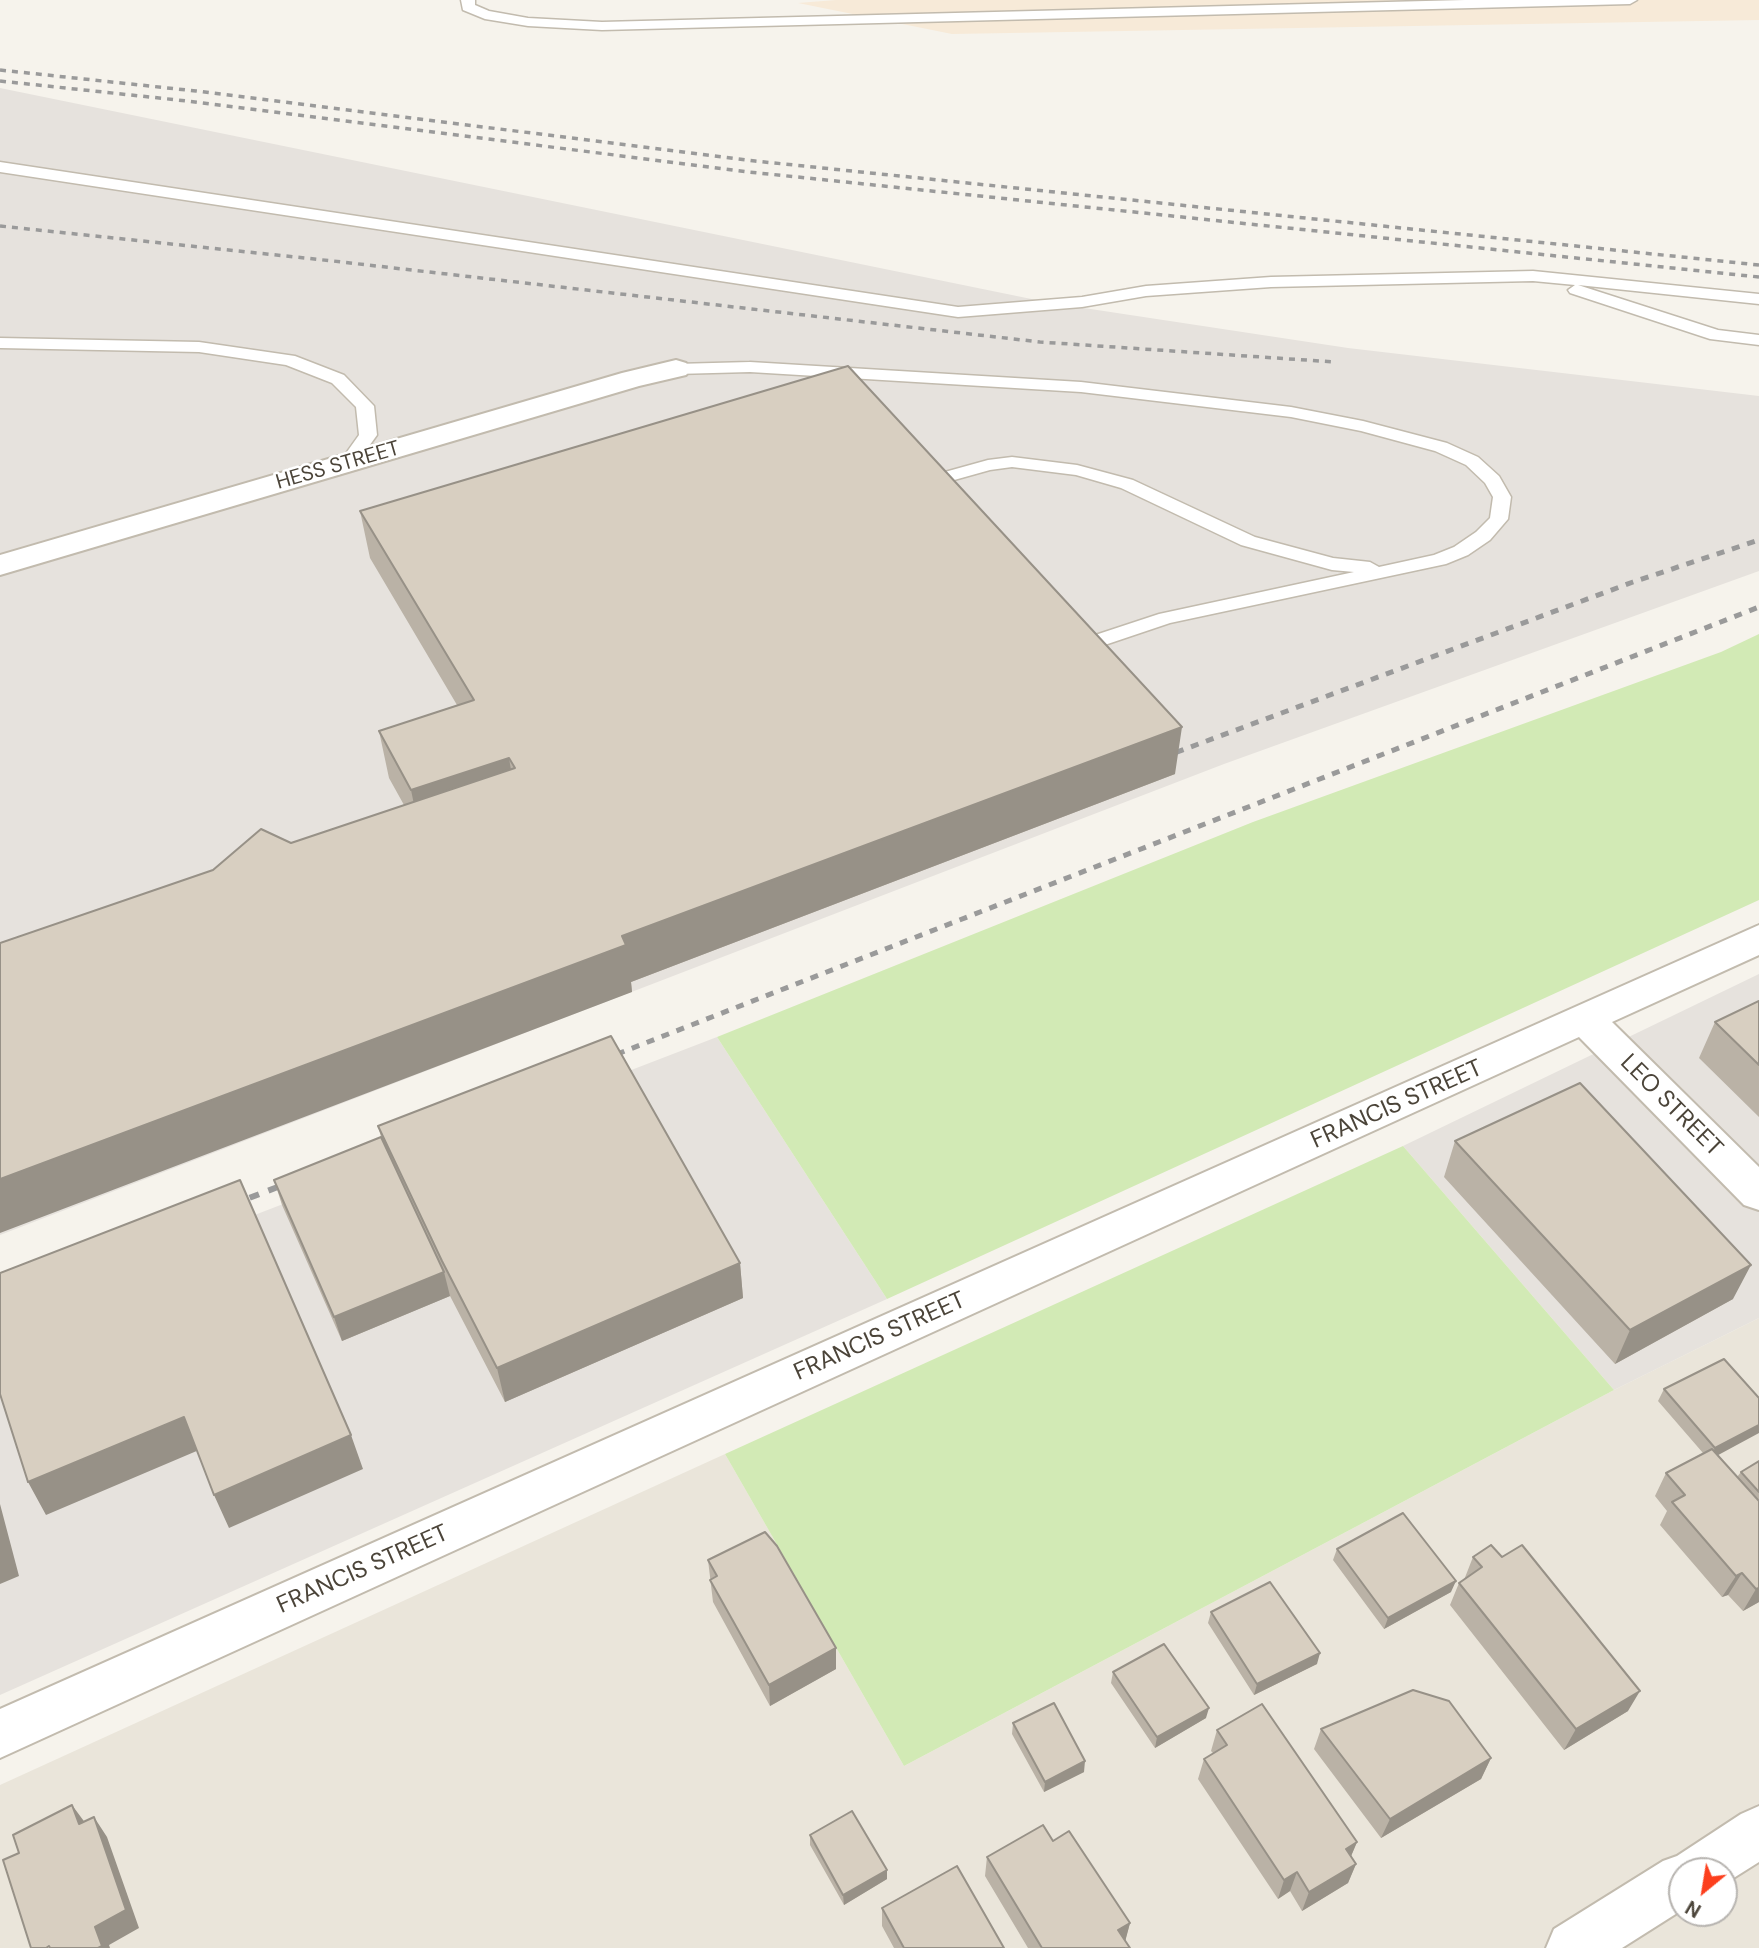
<!DOCTYPE html>
<html>
<head>
<meta charset="utf-8">
<style>
  body { margin:0 }
  #map { position:relative; width:1759px; height:1948px; overflow:hidden; background:#f6f3ec; font-family:"DM Sans",sans-serif }
  canvas { display:block }
  .north { position:absolute; left:1668px; top:1857px; width:70px; height:70px; box-sizing:border-box; background:#fff; border:2px solid #b7b4b0; border-radius:50%; rotate:210deg; font-size:19px; font-weight:700; line-height:28px; text-align:center; color:#4b4439 }
  .north::after { content:''; display:block; margin:auto; width:24px; height:32px; background:#fc3f1d; clip-path:polygon(50% 0,100% 100%,50% 72%,0 100%) }
</style>
</head>
<body>
<div id="map">
<canvas width="1759" height="1948"></canvas>
<div class="north">N</div>
</div>
<script>
const ctx = document.querySelector('canvas').getContext('2d');
ctx.lineJoin = 'round';
function paint(path, color) { ctx.fillStyle = color; ctx.fill(path, 'evenodd'); }
const toPath = rows => new Path2D(rows.map(r => 'M' + r).join(''));
function strokePath(path, color, width, dash) { ctx.strokeStyle = color; ctx.lineWidth = width; ctx.lineCap = dash ? 'butt' : 'round'; ctx.setLineDash(dash || []); ctx.stroke(path); }
function label(font, color, halo, rows, align = 'center') {
  ctx.font = font + ' "DM Sans",sans-serif'; ctx.lineWidth = 5; ctx.setLineDash([]); ctx.textBaseline = 'middle'; ctx.strokeStyle = halo; ctx.fillStyle = color; for (const [text, x, y, turn = 0] of rows) {
    ctx.save(); ctx.translate(x, y); ctx.rotate((+turn || 0) * Math.PI / 180); ctx.textAlign = isNaN(turn) ? turn : align; if (halo) ctx.strokeText(text, 0, 0); ctx.fillText(text, 0, 0); ctx.restore();
  }
}
paint(toPath([
  [1759,1318,1759,1948,0,1948,0,1785,725,1454,904,1766,1614,1390],
  [1682,1871,1724,1871,1724,1913,1682,1913]
]), '#eae5da');
paint(toPath([
  [836,0,1759,0,1759,20,952,34,798,3]
]), '#f7ead8');
paint(toPath([
  [0,88,1051,303,1348,348,1759,396,1759,571,1224,764,0,1235],
  [1759,974,1759,1318,1614,1390,1403,1146],
  [717,1037,887,1299,0,1695,0,1313]
]), '#e6e2dd');
paint(toPath([
  [1759,634,1759,900,887,1299,717,1037,1253,822,1721,652],
  [1403,1146,1614,1390,904,1766,725,1454]
]), '#d2eab5');
const service = toPath([
  [461,0,475,0,475,5,489,11,528,18,602,22,1465,0,1637,0,1630,4,602,30,528,26,485,19,463,10,461,0],
  [0,162,958,307,1082,297,1146,286,1271,277,1533,271,1759,294,1759,304,1578,285,1718,330,1759,335,1759,345,1710,339,1570,293,1568,290,1575,285,1533,281,1271,287,1146,296,1082,307,958,317,0,172,0,162],
  [0,338,199,342,295,356,344,375,374,406,377,435,354,467,342,467,339,463,359,435,356,407,332,383,286,365,199,352,0,348,0,338],
  [750,362,1081,382,1291,407,1363,421,1447,443,1478,457,1499,476,1511,497,1508,519,1490,540,1468,555,1446,564,1170,623,1072,656,1065,655,1062,650,1065,645,1159,614,1354,572,1332,570,1241,545,1121,488,1076,475,1012,467,990,470,922,489,913,484,916,480,988,460,1012,457,1077,465,1133,480,1255,537,1333,558,1370,562,1379,567,1434,555,1454,547,1476,532,1490,518,1493,497,1485,483,1466,465,1435,451,1361,431,1291,417,1081,392,750,372,676,374,667,369,676,364,750,362]
]);
const minor = toPath([
  [676,360,686,363,691,369,686,375,639,386,0,575,0,555,622,373,676,360],
  [1759,925,1759,955,1612,1022,1759,1167,1759,1210,1744,1205,1579,1037,0,1758,0,1709,1759,925],
  [1759,1806,1759,1862,1724,1884,1724,1871,1682,1871,1682,1910,1622,1948,1546,1948,1554,1929,1663,1861,1677,1856,1741,1814,1759,1806]
]);
strokePath(service, '#c2bbae', 3);
strokePath(minor, '#c2bbae', 4);
paint(service, '#fff');
paint(minor, '#fff');
strokePath(toPath([
  [0,70,196,91,755,161,1759,265],
  [0,81,187,101,749,172,1759,277],
  [0,226,333,261,1040,342,1335,362]
]), '#9a9a9a', 3.5, [6, 6]);
strokePath(toPath([
  [1161,758,1633,582,1759,540],
  [602,1060,1759,607]
]), '#9a9a9a', 5, [8, 8]);
strokePath(toPath([
  [231,1205,296,1180]
]), '#9a9a9a', 6, [10, 10]);
paint(toPath([
  [360,511,1175,774,631,982,632,992,213,870,404,805,389,778,379,731,457,705,370,558],
  [1759,1001,1759,1117,1699,1058,1715,1022],
  [378,1126,740,1263,743,1298,505,1402,450,1296,342,1341,282,1205,274,1180,381,1137],
  [1455,1141,1733,1299,1615,1364,1444,1177],
  [1724,1359,1718,1455,1737,1477,1741,1472,1759,1461,1759,1602,1743,1611,1728,1595,1722,1597,1660,1525,1667,1511,1655,1496,1666,1473,1703,1453,1658,1401,1664,1389],
  [1337,1549,1451,1592,1384,1629,1333,1560],
  [1473,1557,1628,1711,1564,1750,1450,1605,1459,1583,1464,1580],
  [708,1560,836,1669,770,1706,713,1602],
  [1211,1612,1317,1664,1254,1695,1208,1623],
  [1113,1672,1206,1718,1155,1748,1111,1683],
  [1013,1723,1084,1772,1044,1792,1012,1734],
  [1321,1729,1491,1758,1481,1779,1381,1838,1314,1749],
  [1217,1730,1357,1842,1351,1856,1356,1864,1348,1883,1302,1911,1290,1891,1278,1899,1198,1779,1204,1759,1213,1753,1211,1751],
  [810,1835,887,1879,844,1905,810,1845],
  [1053,1841,1130,1923,1125,1941,1130,1948,1028,1948,985,1876,987,1857],
  [882,1908,1004,1948,894,1948,882,1926]
]), '#bab2a6');
paint(toPath([
  [1182,727,1175,774,631,982,632,992,0,1233,0,1179,622,936],
  [509,758,517,806,421,838,411,790],
  [740,1263,743,1298,505,1402,497,1368],
  [1751,1265,1733,1299,1615,1364,1630,1330],
  [444,1272,450,1296,342,1341,334,1317],
  [184,1417,199,1450,46,1515,28,1482],
  [1759,1425,1759,1433,1709,1460,1715,1448],
  [351,1435,363,1469,229,1528,214,1495],
  [0,1504,19,1576,0,1584],
  [1742,1573,1728,1595,1722,1597,1736,1576],
  [1456,1581,1451,1592,1384,1629,1388,1618],
  [1759,1588,1759,1602,1743,1611,1756,1589],
  [836,1648,836,1669,770,1706,769,1685],
  [1320,1653,1317,1664,1254,1695,1257,1684],
  [1640,1691,1628,1711,1564,1750,1576,1729],
  [1209,1708,1206,1718,1155,1748,1157,1737],
  [1491,1758,1481,1779,1381,1838,1390,1819],
  [1085,1761,1084,1772,1044,1792,1045,1782],
  [72,1805,86,1824,79,1824],
  [94,1817,107,1837,139,1928,109,1945,110,1948,98,1948,95,1927],
  [1357,1842,1349,1861,1346,1849],
  [1356,1864,1348,1883,1302,1911,1309,1892],
  [887,1870,887,1879,844,1905,843,1895],
  [1297,1872,1290,1891,1278,1899,1284,1880],
  [1130,1923,1125,1942,1118,1930]
]), '#979187');
const building = toPath([
  [848,366,1182,727,622,936,626,945,0,1179,0,943,213,870,261,829,291,843,515,768,509,758,411,790,379,731,474,700,360,511,848,366],
  [1759,1001,1759,1065,1715,1022,1759,1001],
  [611,1036,740,1263,497,1368,442,1261,378,1126,611,1036],
  [1580,1083,1751,1265,1630,1330,1455,1141,1580,1083],
  [381,1137,444,1272,334,1317,274,1180,381,1137],
  [240,1180,351,1435,214,1495,184,1417,28,1482,0,1394,0,1273,240,1180],
  [1724,1359,1759,1398,1759,1425,1715,1448,1664,1389,1724,1359],
  [1712,1449,1759,1501,1759,1588,1756,1589,1742,1573,1736,1576,1672,1502,1685,1495,1666,1473,1712,1449],
  [1759,1461,1759,1492,1741,1472,1759,1461],
  [1403,1513,1456,1581,1388,1618,1337,1549,1403,1513],
  [765,1532,777,1546,836,1648,769,1685,710,1580,717,1576,708,1560,765,1532],
  [1491,1545,1502,1557,1522,1545,1640,1691,1576,1729,1459,1583,1482,1567,1473,1557,1491,1545],
  [1270,1582,1320,1653,1257,1684,1211,1612,1270,1582],
  [1164,1644,1209,1708,1157,1737,1113,1672,1164,1644],
  [1413,1690,1449,1701,1491,1758,1390,1819,1321,1729,1413,1690],
  [1054,1703,1085,1761,1045,1782,1013,1723,1054,1703],
  [1262,1704,1357,1842,1346,1849,1356,1864,1309,1892,1297,1872,1284,1880,1204,1759,1227,1745,1217,1730,1262,1704],
  [72,1805,79,1824,94,1817,126,1910,95,1927,102,1946,98,1948,50,1948,49,1946,46,1948,31,1948,3,1860,19,1853,13,1835,72,1805],
  [852,1811,887,1870,843,1895,810,1835,852,1811],
  [1043,1825,1053,1841,1069,1831,1130,1923,1118,1930,1130,1948,1042,1948,987,1857,1043,1825],
  [957,1866,1004,1948,904,1948,882,1908,957,1866]
]);
paint(building, '#d8cfc1');
strokePath(building, '#979187', 2);
label('21px', '#4b4439', '#fff', [
  ["HESS STREET",338,466,-16]
]);
label('24px', '#4b4439', '#fff', [
  ["FRANCIS STREET",1397,1105,-24],
  ["LEO STREET",1671,1106,45],
  ["FRANCIS STREET",880,1337,-24],
  ["FRANCIS STREET",363,1570,-24]
]);
</script>
</body>
</html>
